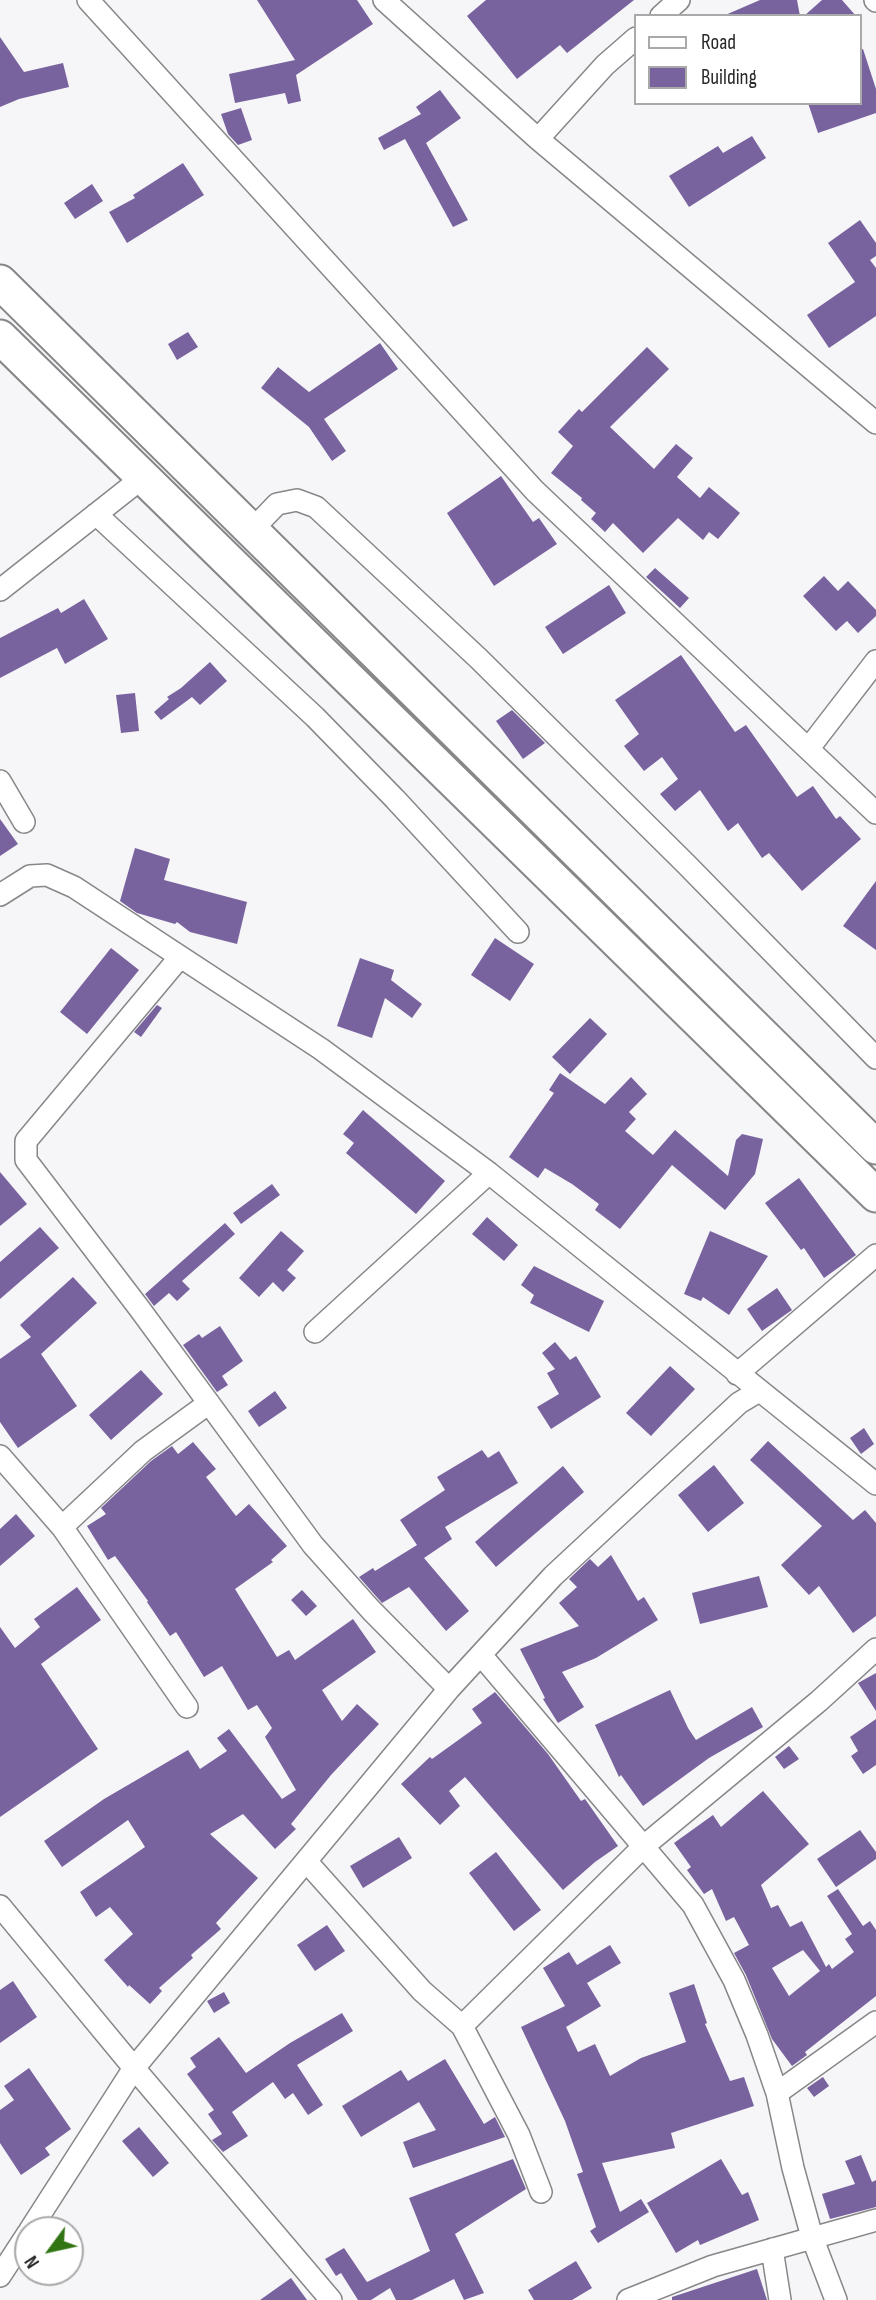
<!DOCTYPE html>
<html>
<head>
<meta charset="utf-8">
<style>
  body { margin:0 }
  #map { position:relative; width:876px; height:2300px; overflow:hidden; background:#f6f5f8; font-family:"Sofia Sans Condensed",sans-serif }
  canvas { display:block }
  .legend { position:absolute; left:634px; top:14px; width:228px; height:91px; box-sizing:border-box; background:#fff; border:2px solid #a9a9a9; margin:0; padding:9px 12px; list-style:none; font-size:21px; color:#292829 }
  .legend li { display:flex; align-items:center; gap:14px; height:35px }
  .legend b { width:35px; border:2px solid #a9a9a9 }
  .north { position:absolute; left:14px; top:2216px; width:70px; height:70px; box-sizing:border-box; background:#fff; border:2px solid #a9a9a9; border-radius:50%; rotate:237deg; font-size:19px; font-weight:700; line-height:28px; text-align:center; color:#292829 }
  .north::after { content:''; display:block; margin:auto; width:24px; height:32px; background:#327515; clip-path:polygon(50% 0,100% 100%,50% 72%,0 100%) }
</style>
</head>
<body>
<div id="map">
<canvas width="876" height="2300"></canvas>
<ul class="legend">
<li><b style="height:9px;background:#fff"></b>Road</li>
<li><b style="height:19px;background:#78639f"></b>Building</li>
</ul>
<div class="north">N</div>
</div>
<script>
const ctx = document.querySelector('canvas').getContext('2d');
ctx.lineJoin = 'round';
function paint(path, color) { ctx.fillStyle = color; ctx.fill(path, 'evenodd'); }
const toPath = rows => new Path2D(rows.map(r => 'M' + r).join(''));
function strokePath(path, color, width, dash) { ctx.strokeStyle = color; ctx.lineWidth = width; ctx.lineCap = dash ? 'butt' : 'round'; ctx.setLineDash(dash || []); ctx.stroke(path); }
paint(toPath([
  [257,0,357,0,373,24,296,75,301,101,288,104,285,93,235,103,229,74,295,60],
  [486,0,634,0,567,53,560,45,517,79,467,16],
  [760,0,797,0,800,16,723,16],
  [822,0,842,0,856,16,804,16],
  [0,37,24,72,63,63,69,87,19,99,0,107],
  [863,49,876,89,876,113,818,133,808,103,860,103,860,50],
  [440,90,461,118,426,143,468,220,453,227,405,139,384,150,378,138,421,114,416,107],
  [241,108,252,140,238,145,228,134,221,114],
  [752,136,766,158,689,207,669,176,718,146,723,153],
  [183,163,204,195,127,243,109,212,135,198,133,195],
  [92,184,103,201,75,219,64,203],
  [860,220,876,243,876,256,870,260,876,268,876,316,829,348,807,315,855,282,828,243],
  [188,332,198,347,177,360,168,344],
  [380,343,398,369,324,419,346,451,332,461,309,427,261,388,278,367,309,392],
  [647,347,669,369,610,427,654,469,676,444,693,458,677,477,700,498,709,487,740,513,718,539,709,532,703,540,678,518,643,553,613,523,605,532,591,519,596,513,581,500,582,498,551,473,573,446,558,432,579,409,582,412],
  [501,476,533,522,539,518,557,544,494,586,447,513],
  [655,568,689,598,680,608,646,577],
  [824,576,838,591,848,581,876,610,876,616,858,633,847,621,836,631,803,596],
  [609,585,626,613,563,654,545,627],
  [84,599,108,639,65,664,57,648,0,678,0,638,58,608,61,613],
  [681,655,735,732,746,725,797,797,813,786,836,819,840,816,861,839,802,891,769,853,762,858,738,823,728,831,700,790,675,811,660,794,678,779,662,757,644,771,624,746,639,734,615,700],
  [210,662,227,681,200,705,192,697,161,720,154,712,169,699,167,697,181,688],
  [135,693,139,731,121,733,116,695],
  [512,710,545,743,523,759,496,721],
  [0,819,18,844,0,856],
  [135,848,170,859,164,880,247,902,237,944,190,932,177,922,175,924,137,913,120,901],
  [876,881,876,950,843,926],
  [495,938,534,964,510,1001,471,975],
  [111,948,139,970,87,1034,60,1012],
  [360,958,394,970,391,980,422,1004,412,1018,385,998,372,1038,337,1026],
  [157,1005,162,1008,141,1037,134,1032],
  [590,1018,607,1034,570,1074,552,1057],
  [560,1073,605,1104,631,1077,647,1094,629,1112,636,1119,625,1131,653,1155,675,1130,728,1176,736,1140,742,1134,763,1139,755,1174,725,1210,672,1165,620,1229,595,1210,599,1204,572,1184,545,1168,538,1178,509,1157,554,1093,549,1090],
  [363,1110,445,1181,416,1214,346,1153,354,1143,343,1134],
  [0,1172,27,1204,0,1226],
  [799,1178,856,1255,824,1278,804,1248,801,1250,765,1203],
  [272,1184,280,1195,241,1224,233,1213],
  [487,1217,518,1245,504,1261,472,1234],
  [225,1223,235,1234,182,1281,190,1289,177,1301,169,1293,154,1306,145,1294],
  [40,1227,59,1248,0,1299,0,1262],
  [281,1231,304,1251,287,1270,296,1278,283,1292,273,1282,259,1297,239,1278],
  [710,1231,768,1256,729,1315,703,1297,701,1301,684,1294],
  [534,1266,604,1301,589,1332,530,1303,534,1295,521,1285],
  [73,1277,97,1303,41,1354,77,1406,18,1448,0,1422,0,1359,31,1337,20,1325],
  [777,1288,792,1310,762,1331,747,1309],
  [220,1326,243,1361,222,1376,228,1385,217,1392,183,1345,199,1334,202,1338],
  [555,1342,570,1360,576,1356,601,1397,551,1429,537,1407,559,1394,547,1373,555,1369,542,1353],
  [670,1366,695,1389,651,1436,626,1413],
  [141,1370,163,1394,111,1440,89,1415],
  [275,1391,287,1408,259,1427,248,1411],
  [864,1428,874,1444,861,1454,850,1438],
  [768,1441,853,1520,865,1510,876,1523,876,1616,853,1633,819,1586,809,1595,781,1565,822,1526,750,1460],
  [193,1442,216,1469,206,1477,236,1516,249,1504,287,1546,271,1560,273,1562,235,1589,277,1657,289,1650,295,1660,353,1619,376,1652,322,1690,342,1721,357,1704,379,1724,331,1775,291,1824,296,1829,275,1849,243,1814,210,1834,258,1878,216,1923,221,1929,191,1955,193,1958,159,1988,162,1991,150,2004,129,1985,128,1987,104,1960,133,1934,110,1907,96,1917,80,1892,145,1847,128,1820,62,1867,44,1841,104,1799,188,1750,200,1769,227,1751,217,1738,229,1729,282,1799,296,1790,265,1737,272,1728,257,1705,248,1710,222,1666,204,1677,176,1632,170,1636,147,1602,148,1601,115,1556,108,1560,87,1526,106,1514,101,1508,151,1461,172,1446,178,1454],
  [482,1450,488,1458,499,1451,518,1483,445,1527,452,1539,424,1558,469,1611,446,1631,409,1587,382,1603,359,1577,373,1568,375,1571,417,1545,400,1520,445,1490,437,1477],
  [714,1465,744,1503,708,1532,678,1495],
  [563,1466,584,1492,496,1567,475,1542],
  [16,1514,35,1536,0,1566,0,1529],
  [611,1555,638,1601,644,1597,658,1620,596,1658,562,1672,584,1707,558,1723,543,1699,545,1698,520,1649,579,1626,559,1603,577,1587,569,1579,590,1559,598,1567],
  [759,1576,768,1607,700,1624,692,1593],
  [77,1587,101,1620,41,1664,98,1749,0,1817,0,1627,15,1648,40,1627,34,1619],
  [302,1590,317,1606,306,1616,291,1600],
  [876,1673,876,1711,858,1683],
  [670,1690,688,1728,696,1740,752,1707,763,1727,709,1758,643,1806,621,1775,619,1777,595,1725],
  [495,1692,548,1754,581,1801,585,1799,618,1846,595,1862,563,1890,465,1777,449,1791,460,1806,440,1825,401,1784,430,1757,432,1759,482,1723,472,1709],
  [876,1719,876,1765,863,1774,851,1756,858,1751,850,1737],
  [789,1746,799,1759,784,1769,775,1757],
  [763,1791,809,1844,761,1885,771,1908,778,1905,790,1927,802,1921,826,1967,829,1964,832,1969,854,1952,845,1939,852,1934,827,1896,838,1889,863,1926,870,1921,876,1930,876,1996,805,2052,807,2055,792,2066,772,2039,746,1975,734,1953,749,1945,734,1917,726,1921,712,1889,704,1894,687,1870,691,1867,674,1843,713,1815,721,1827],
  [803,1950,820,1971,789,1996,772,1968],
  [860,1830,876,1852,876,1859,836,1887,817,1859],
  [399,1837,412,1858,363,1888,350,1866],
  [496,1852,541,1910,514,1931,469,1873],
  [327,1925,345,1951,315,1971,297,1945],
  [610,1945,621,1963,587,1983,601,2006,566,2027,578,2052,595,2044,610,2076,641,2058,686,2042,669,1993,694,1984,707,2023,705,2024,730,2081,744,2077,754,2106,671,2133,675,2148,602,2163,620,2212,641,2199,649,2212,598,2243,590,2231,596,2227,577,2174,583,2172,565,2121,521,2027,565,2006,543,1968,569,1952,577,1965],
  [13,1981,37,2017,0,2043,0,1990],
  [224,1992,230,2003,214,2013,207,2001],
  [342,2013,353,2031,297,2065,323,2105,308,2115,293,2093,285,2099,273,2082,232,2112,248,2136,223,2152,212,2140,222,2134,208,2114,214,2110,187,2074,196,2067,190,2058,219,2037,246,2073,290,2043],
  [445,2059,484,2124,495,2117,505,2137,413,2168,403,2142,436,2130,419,2102,361,2137,342,2106,401,2070,408,2081],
  [29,2068,71,2129,45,2148,50,2155,21,2175,0,2143,0,2110,14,2100,4,2086],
  [823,2077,829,2086,814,2097,807,2088],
  [139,2127,169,2163,153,2177,122,2141],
  [861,2155,872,2182,876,2180,876,2207,830,2219,822,2194,855,2184,845,2161],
  [513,2159,526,2189,455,2234,484,2293,464,2300,454,2279,412,2300,396,2300,390,2288,371,2300,358,2300,341,2273,336,2276,325,2259,344,2248,367,2282,430,2251,409,2198],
  [721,2159,742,2195,748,2192,759,2220,700,2245,698,2240,676,2253,647,2203],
  [576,2261,592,2288,572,2300,534,2300,528,2290],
  [757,2269,767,2300,672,2300,672,2297],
  [291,2278,307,2300,260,2300]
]), '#78639f');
const street = toPath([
  [88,0,535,491,876,813],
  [384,0,538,139,876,423],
  [875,0,876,1],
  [661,16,679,0],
  [538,139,605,65,636,38],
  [96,514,315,717,395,799,518,932],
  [251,531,277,504,297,500,316,507,478,658,686,864,876,1058],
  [0,590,142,478],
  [809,748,876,661],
  [0,781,24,822],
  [0,895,30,876,47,875,74,887,321,1049,489,1173,876,1484],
  [180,957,26,1141,26,1160,139,1308,313,1545,371,1610,449,1689],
  [315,1332,489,1173],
  [737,1374,876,1255],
  [0,1456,62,1527,187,1707],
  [62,1527,143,1451,209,1403],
  [481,1655,693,1905,734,1980,757,2035,777,2093,793,2168,812,2237,836,2300],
  [306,1861,422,1991,462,2026,519,2135,541,2192],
  [0,1906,134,2068,30,2230],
  [462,2026,644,1846,819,1701,876,1649],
  [777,2093,876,2022],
  [772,2249,780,2300],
  [0,2276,28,2233],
  [331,2300,134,2068,449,1689,553,1576,739,1403,759,1391],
  [628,2300,713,2266,876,2220]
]);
const primary = toPath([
  [0,282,876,1147],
  [0,337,876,1195]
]);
strokePath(street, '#878789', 24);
strokePath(primary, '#878789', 37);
strokePath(street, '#fff', 21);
strokePath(primary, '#fff', 33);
</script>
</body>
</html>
